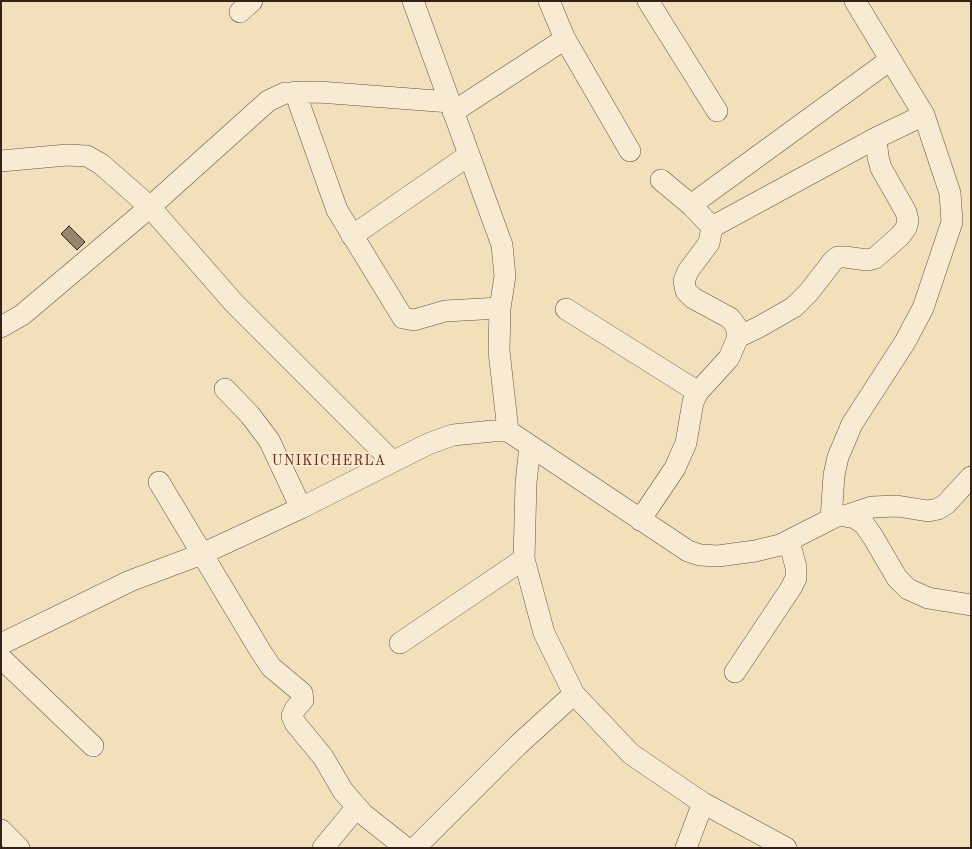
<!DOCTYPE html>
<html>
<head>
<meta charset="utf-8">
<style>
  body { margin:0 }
  #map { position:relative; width:972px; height:849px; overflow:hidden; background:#f2e0bb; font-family:"Old Standard TT",serif }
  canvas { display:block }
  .frame { position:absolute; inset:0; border:2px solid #34221a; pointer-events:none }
</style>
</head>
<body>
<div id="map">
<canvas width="972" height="849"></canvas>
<div class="frame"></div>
</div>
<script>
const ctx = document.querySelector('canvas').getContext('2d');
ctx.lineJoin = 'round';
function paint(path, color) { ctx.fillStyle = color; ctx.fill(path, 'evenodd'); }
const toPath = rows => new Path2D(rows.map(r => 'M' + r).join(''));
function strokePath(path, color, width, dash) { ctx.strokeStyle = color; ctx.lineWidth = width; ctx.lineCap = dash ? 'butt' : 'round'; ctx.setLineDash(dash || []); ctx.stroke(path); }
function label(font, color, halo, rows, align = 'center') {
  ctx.font = font + ' "Old Standard TT",serif'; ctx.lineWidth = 3.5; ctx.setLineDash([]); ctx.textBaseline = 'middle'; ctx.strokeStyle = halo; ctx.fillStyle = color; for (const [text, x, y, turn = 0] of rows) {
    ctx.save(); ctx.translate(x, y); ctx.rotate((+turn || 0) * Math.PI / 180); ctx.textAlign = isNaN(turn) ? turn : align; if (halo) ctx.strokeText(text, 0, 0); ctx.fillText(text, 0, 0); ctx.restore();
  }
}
const building = toPath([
  [69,226,85,242,77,250,61,234,69,226]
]);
paint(building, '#97856e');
strokePath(building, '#34221a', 1);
const minor = toPath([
  [413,1,502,245,505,276,500,308,499,351,508,431,688,551,700,555,718,556,755,551,780,545,831,519,839,515,845,516,855,518,864,524,873,537,897,578,908,589,928,598,971,605],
  [549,1,565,39,630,151],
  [648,1,717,111],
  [240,12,252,1],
  [295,92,337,210,403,318,414,320,445,311,500,308],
  [453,112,565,39],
  [1,161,67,155,87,156,101,164,150,207,234,303,392,461],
  [691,205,890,60],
  [712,227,876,138,924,115],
  [352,236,469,155],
  [566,309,698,392],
  [1,327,22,315,150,207,268,101,285,93,319,92,450,102],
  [738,337,759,327,794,307,809,292,833,261,838,257,845,257,867,260,875,258,900,236,906,228,908,221,906,212,881,168,878,157,876,138],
  [225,389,250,415,269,440,301,508],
  [530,446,526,483,524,559,544,633,574,694,631,754,703,803,786,848],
  [159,482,261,652,271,667,302,693,303,700,295,709,292,716,295,723,323,757,343,791,363,814,406,848],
  [845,516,872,507,897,506,928,511,938,509,946,504,971,477],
  [831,519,834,475,838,457,852,424,905,342,923,308,952,222,950,193,924,115,855,1],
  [640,520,675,468,686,443,693,402,698,392,729,358,738,337,736,326,730,318,693,298,686,291,684,281,688,271,709,243,712,227,691,205,661,180],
  [400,643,524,559],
  [1,644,130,581,202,554,301,508,428,444,453,435,493,431,508,431],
  [1,658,93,746],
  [735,672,791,588,796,578,796,567,789,541],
  [1,830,19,848],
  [323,848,357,807],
  [415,848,518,745,574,694],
  [686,848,703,803]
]);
strokePath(minor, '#645242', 22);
strokePath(minor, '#f7ebd3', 21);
ctx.letterSpacing = '1px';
label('14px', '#7a1f14', '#f7ebd3', [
  ["UNIKICHERLA",329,461]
]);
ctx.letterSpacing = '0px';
</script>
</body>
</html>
